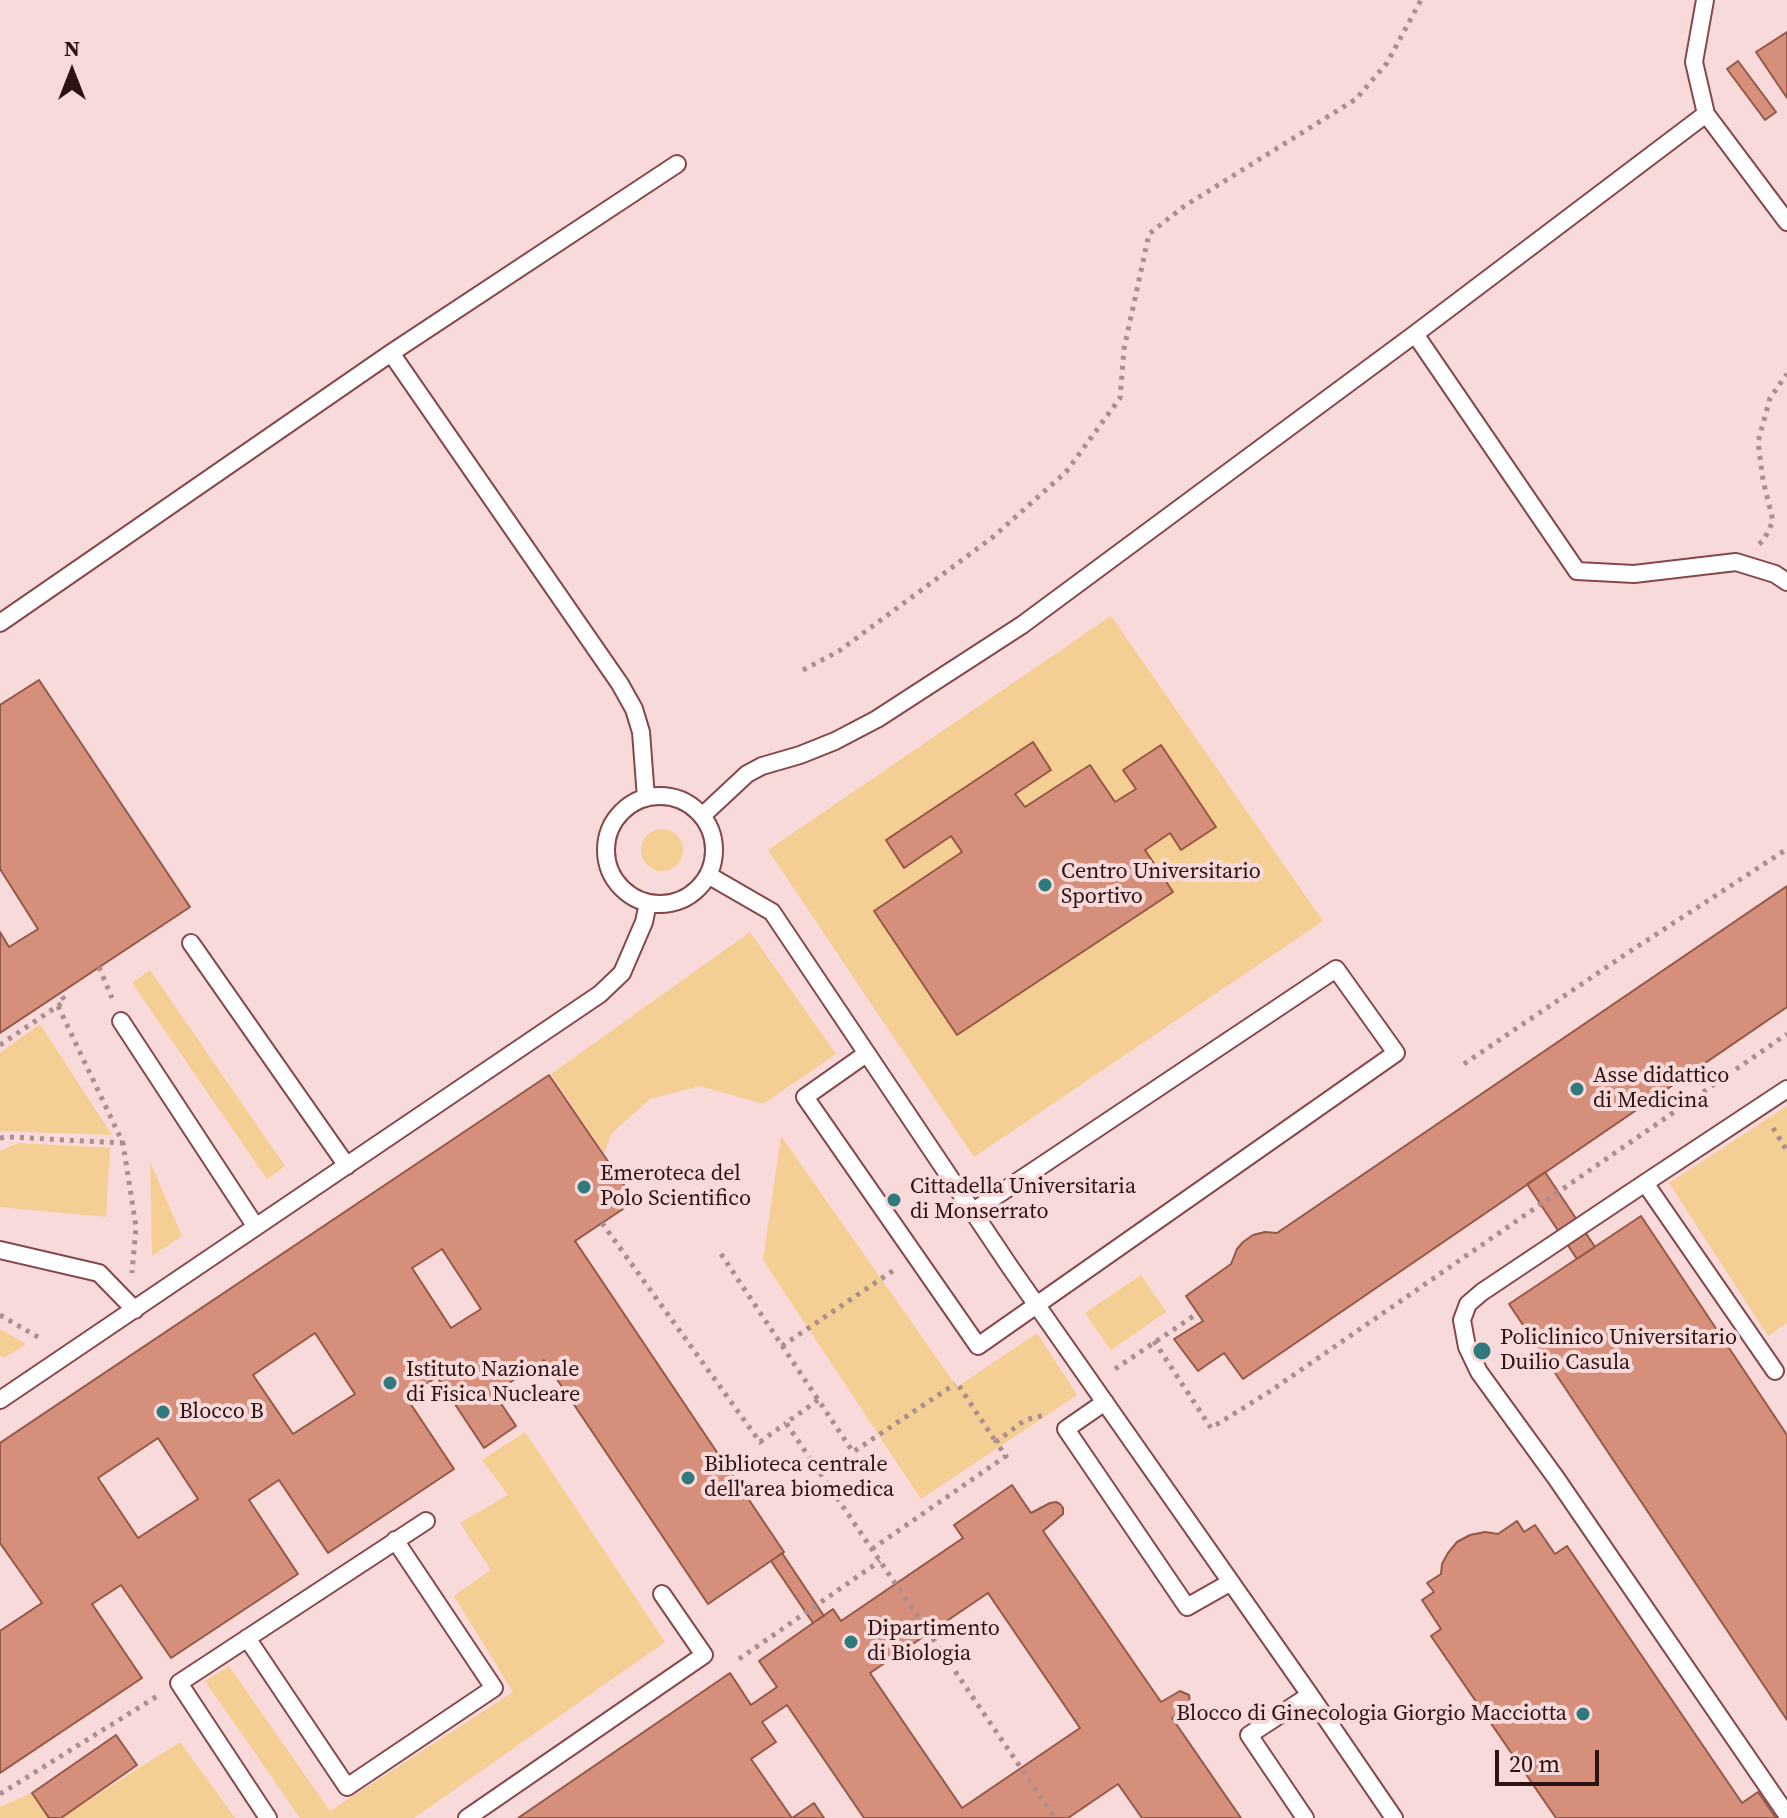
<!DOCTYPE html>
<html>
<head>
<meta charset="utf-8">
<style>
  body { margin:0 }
  #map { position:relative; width:1787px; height:1818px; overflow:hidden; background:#f9dada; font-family:"Source Serif 4",serif }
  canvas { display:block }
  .north { position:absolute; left:32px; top:32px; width:80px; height:80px; -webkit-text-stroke:6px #f9dada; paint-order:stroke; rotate:0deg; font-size:22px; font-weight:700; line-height:32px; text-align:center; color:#2d1314 }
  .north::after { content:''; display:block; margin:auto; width:28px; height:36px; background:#2d1314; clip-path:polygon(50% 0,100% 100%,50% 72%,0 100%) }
  .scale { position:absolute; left:1495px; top:1750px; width:104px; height:36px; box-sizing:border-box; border:4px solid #2d1314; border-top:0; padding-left:10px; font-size:24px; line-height:28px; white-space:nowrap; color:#2d1314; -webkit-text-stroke:6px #f9dada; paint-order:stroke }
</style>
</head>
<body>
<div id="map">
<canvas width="1787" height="1818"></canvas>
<div class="north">N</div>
<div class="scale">20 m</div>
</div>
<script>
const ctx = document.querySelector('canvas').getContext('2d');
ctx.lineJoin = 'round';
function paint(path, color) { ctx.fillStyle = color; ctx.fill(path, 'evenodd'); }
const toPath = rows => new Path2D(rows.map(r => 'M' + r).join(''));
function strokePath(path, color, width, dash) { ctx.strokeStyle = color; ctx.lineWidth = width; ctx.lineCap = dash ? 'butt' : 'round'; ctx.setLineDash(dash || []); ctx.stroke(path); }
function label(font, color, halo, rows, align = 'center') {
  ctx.font = font + ' "Source Serif 4",serif'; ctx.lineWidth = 8; ctx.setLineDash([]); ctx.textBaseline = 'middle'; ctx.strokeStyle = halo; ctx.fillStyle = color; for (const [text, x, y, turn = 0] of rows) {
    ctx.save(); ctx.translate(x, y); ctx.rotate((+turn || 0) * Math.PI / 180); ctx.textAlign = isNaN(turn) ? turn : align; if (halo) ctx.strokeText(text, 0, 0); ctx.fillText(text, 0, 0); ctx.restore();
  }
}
paint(toPath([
  [1111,616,1323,921,974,1157,768,850],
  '641 850a21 21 0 1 1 42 0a21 21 0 1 1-42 0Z',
  [750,932,836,1054,763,1104,700,1086,650,1099,612,1133,604,1153,551,1074],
  [150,970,285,1166,267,1179,132,983],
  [40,1024,112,1135,0,1131,0,1053],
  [1787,1106,1787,1323,1768,1336,1669,1183],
  [781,1136,957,1387,1037,1333,1077,1395,921,1499,763,1260],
  [18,1143,110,1148,106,1217,0,1207,0,1151],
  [150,1162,182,1236,152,1256],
  [1141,1275,1166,1312,1111,1350,1085,1313],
  [0,1329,26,1344,4,1358,0,1355],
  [525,1432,665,1642,414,1818,300,1818,205,1681,229,1666,330,1811,513,1692,454,1596,491,1570,460,1523,508,1495,482,1460],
  [180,1742,235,1818,61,1818],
  [32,1793,49,1818,0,1818,0,1807]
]), '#f5ce93');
const building = toPath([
  [1787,32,1787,98,1756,52,1787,32],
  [1738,61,1776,112,1765,120,1727,69,1738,61],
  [39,680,190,907,0,1033,0,932,9,947,38,929,0,869,0,705,39,680],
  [1033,742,1051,770,1015,794,1025,807,1090,765,1115,802,1136,789,1123,770,1161,745,1216,827,1181,850,1170,833,1145,850,1173,892,957,1035,874,911,962,852,951,836,904,868,886,840,1033,742],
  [1787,886,1787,1007,1243,1379,1224,1353,1198,1371,1174,1339,1203,1321,1186,1296,1231,1264,1237,1249,1243,1242,1253,1235,1265,1232,1277,1233,1787,886],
  [549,1075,635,1201,575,1241,784,1552,708,1604,544,1360,494,1393,516,1426,484,1448,437,1377,406,1397,454,1469,328,1553,279,1480,249,1500,298,1574,171,1658,121,1585,92,1604,142,1678,0,1773,0,1631,42,1603,0,1543,0,1443,549,1075],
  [442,1249,481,1309,451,1328,412,1268,442,1249],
  [315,1333,355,1394,293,1434,253,1375,315,1333],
  [158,1438,198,1499,138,1538,98,1478,158,1438],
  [1545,1172,1595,1247,1577,1259,1527,1184,1545,1172],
  [1641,1216,1787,1435,1787,1720,1509,1304,1641,1216],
  [1012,1485,1031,1513,1050,1503,1056,1502,1060,1504,1063,1508,1063,1514,1043,1531,1161,1702,1180,1691,1189,1695,1190,1704,1187,1708,1172,1718,1241,1818,1142,1818,1118,1784,1068,1818,864,1818,787,1705,762,1722,776,1742,751,1759,792,1818,814,1803,824,1818,518,1818,730,1673,751,1705,777,1687,759,1661,833,1609,841,1621,963,1538,954,1525,1012,1485],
  [988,1593,1080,1728,962,1808,870,1673,988,1593],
  [1517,1521,1524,1532,1535,1525,1555,1554,1567,1546,1742,1803,1758,1792,1776,1818,1556,1818,1431,1636,1441,1629,1422,1600,1434,1592,1427,1583,1441,1574,1442,1564,1448,1553,1457,1542,1470,1535,1485,1532,1498,1534,1517,1521],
  [782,1553,824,1616,813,1623,771,1561,782,1553],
  [116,1735,137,1765,61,1818,49,1818,32,1793,116,1735]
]);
paint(building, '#d58f7a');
strokePath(building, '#955846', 2);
const lane = toPath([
  [1705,0,1694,62,1706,114],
  [1415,334,1577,571,1634,574,1736,562,1775,574,1787,582],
  [391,353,620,684,634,709,641,732,646,798],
  [0,623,391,353,677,164],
  '606 850a54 54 0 1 1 108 0a54 54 0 1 1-108 0Z',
  [702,816,747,774,762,766,800,755,835,741,877,719,1022,625,1415,334,1706,114,1787,222],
  [708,875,772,912,1010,1267,1310,1695,1394,1818],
  [191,943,347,1166],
  [121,1021,256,1227],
  [866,1054,805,1097,978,1346,1396,1053,1336,969,972,1212],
  [1645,1183,1787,1089],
  [0,1250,99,1273,135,1310],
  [1775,1371,1645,1183,1482,1292,1468,1304,1462,1320,1467,1347,1479,1372,1556,1478,1787,1815],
  [0,1400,600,994,622,973,644,922,648,903],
  [1105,1402,1066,1429,1187,1607,1231,1582],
  [247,1638,347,1787,494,1688,395,1540],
  [268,1818,179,1683,426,1521],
  [467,1818,704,1655,662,1594],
  [1305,1818,1249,1735,1310,1695]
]);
strokePath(lane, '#86474a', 20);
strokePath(toPath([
  [1759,544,1764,540,1773,521,1763,480,1758,442,1770,398,1787,374],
  [803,670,839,651,993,537,1066,472,1120,398,1124,349,1149,234,1183,207,1356,99,1387,63,1421,0],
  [99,967,112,998],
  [58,1006,123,1143,136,1227,132,1273],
  [0,1045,65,1001,60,993],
  [1464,1064,1626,954,1787,849],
  [1773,1128,1787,1151],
  [0,1138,9,1137,123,1143],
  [602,1223,760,1442,786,1423],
  [721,1254,853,1452,955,1384],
  [0,1315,43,1340],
  [1154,1341,1211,1428,1269,1392,1787,1034],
  [782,1346,894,1270],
  [1115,1369,1198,1313],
  [959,1386,996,1442],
  [818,1400,786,1423,1055,1818],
  [872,1549,1006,1456,996,1442,1025,1420,1045,1415],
  [739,1659,880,1561],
  [0,1794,159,1695]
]), '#ac8e8f', 5, [4, 6]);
strokePath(lane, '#fff', 16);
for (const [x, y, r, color] of [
  [1045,885,8,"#317a7c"],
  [1577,1089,8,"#317a7c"],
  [584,1187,8,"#317a7c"],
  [894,1200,8,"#317a7c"],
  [1482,1351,10,"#317a7c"],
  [390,1383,8,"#317a7c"],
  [163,1412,8,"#317a7c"],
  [688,1478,8,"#317a7c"],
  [851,1642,8,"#317a7c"],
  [1583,1714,8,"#317a7c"]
]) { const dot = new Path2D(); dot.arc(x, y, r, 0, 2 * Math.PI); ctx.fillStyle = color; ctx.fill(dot); strokePath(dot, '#f9dada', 3); }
label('22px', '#2d1314', '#f9dada', [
  ["Centro Universitario",1061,872],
  ["Sportivo",1061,897],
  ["Asse didattico",1593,1076],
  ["di Medicina",1593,1101],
  ["Emeroteca del",600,1174],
  ["Polo Scientifico",600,1199],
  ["Cittadella Universitaria",910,1187],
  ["di Monserrato",910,1212],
  ["Policlinico Universitario",1500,1338],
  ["Duilio Casula",1500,1363],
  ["Istituto Nazionale",406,1370],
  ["di Fisica Nucleare",406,1395],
  ["Blocco B",179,1412],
  ["Biblioteca centrale",704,1465],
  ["dell'area biomedica",704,1490],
  ["Dipartimento",867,1629],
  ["di Biologia",867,1654],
  ["Blocco di Ginecologia Giorgio Macciotta",1567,1714,"right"]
], 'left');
</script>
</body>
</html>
